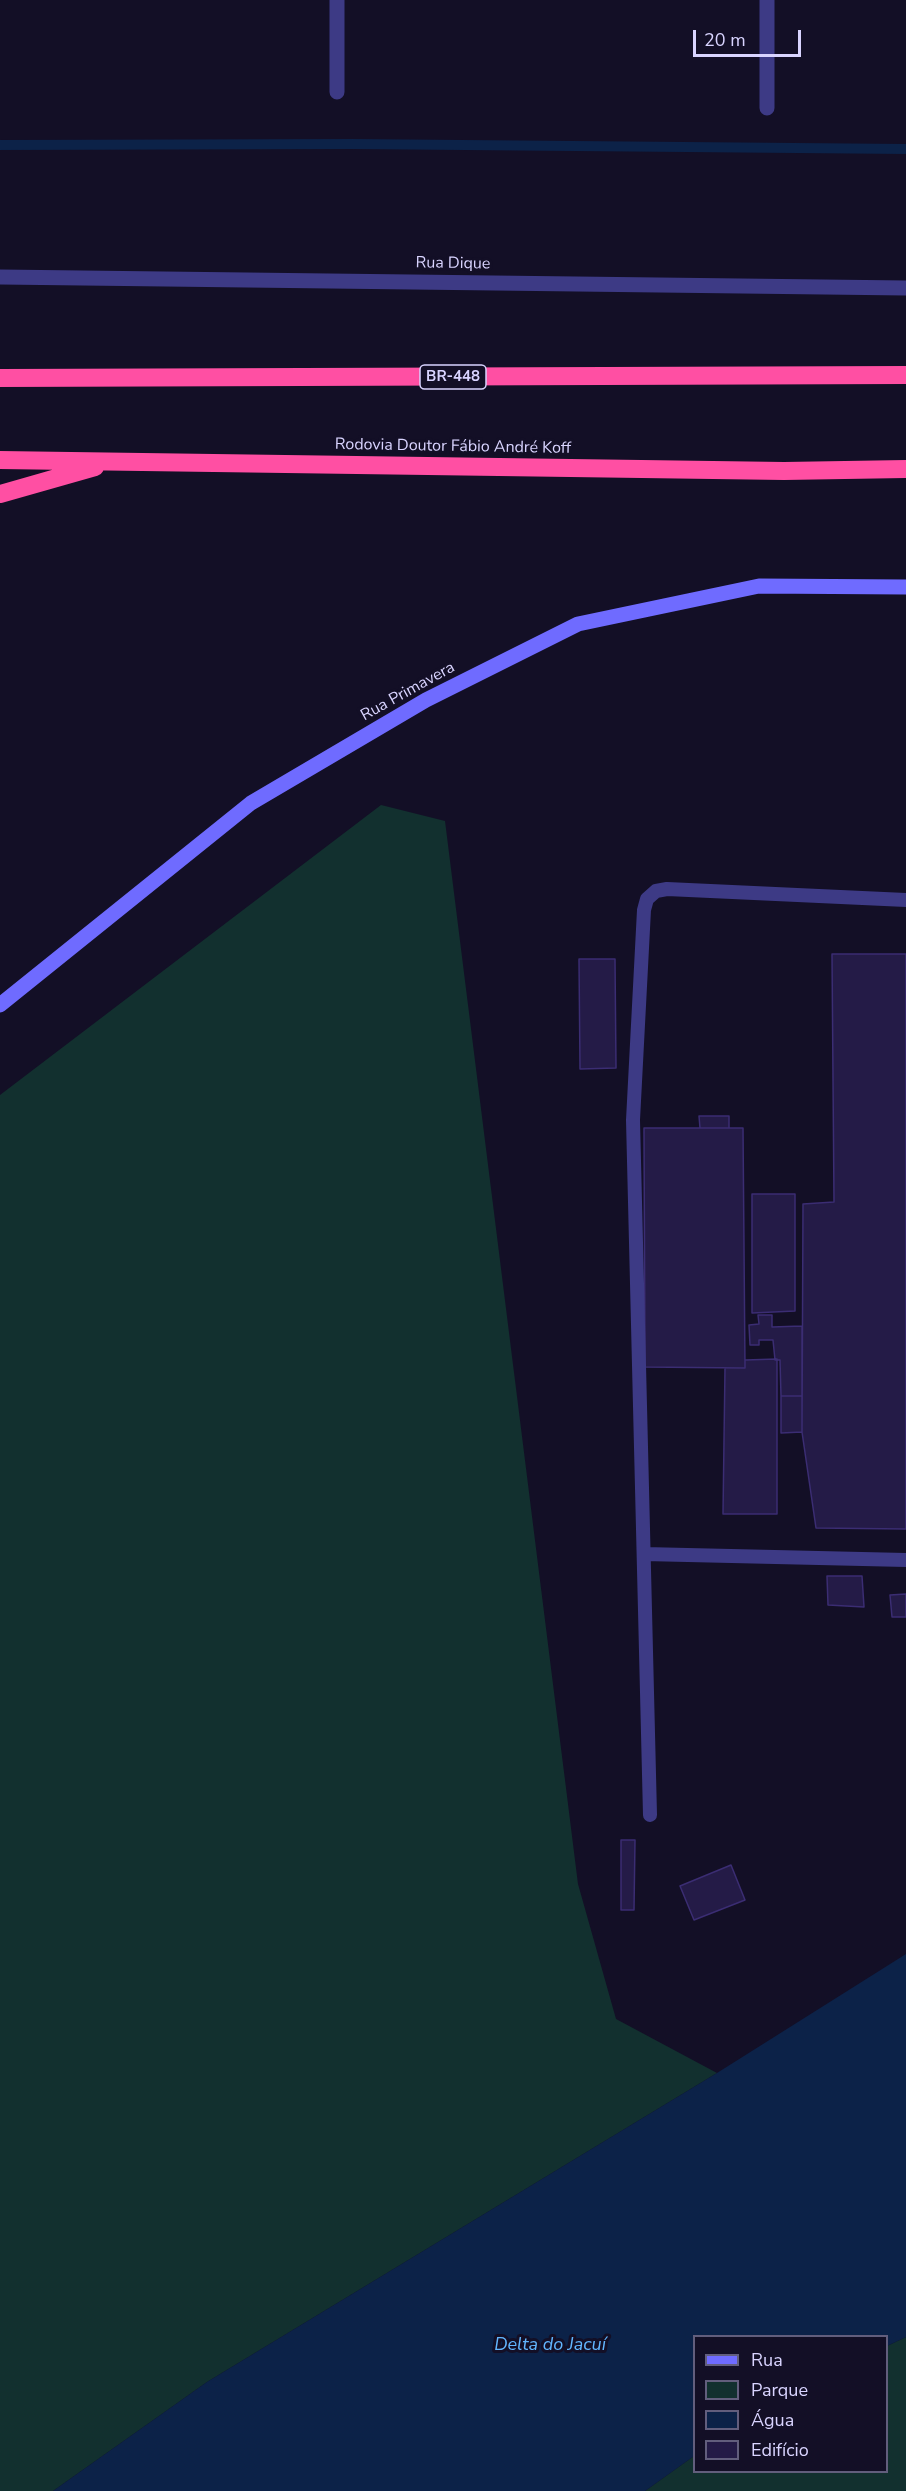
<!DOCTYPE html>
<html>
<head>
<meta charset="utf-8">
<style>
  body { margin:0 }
  #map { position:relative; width:906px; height:2491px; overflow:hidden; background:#130f26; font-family:"Nunito Sans",sans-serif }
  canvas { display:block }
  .legend { position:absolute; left:693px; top:2335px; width:195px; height:138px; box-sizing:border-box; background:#130f26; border:2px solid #625e7d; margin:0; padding:8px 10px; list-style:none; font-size:18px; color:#d9d4ff }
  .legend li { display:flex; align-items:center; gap:12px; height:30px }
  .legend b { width:30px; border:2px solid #625e7d }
  .scale { position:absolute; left:693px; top:30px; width:108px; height:27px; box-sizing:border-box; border:3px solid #d9d4ff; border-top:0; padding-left:8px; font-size:18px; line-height:21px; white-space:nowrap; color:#d9d4ff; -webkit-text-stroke:4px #130f26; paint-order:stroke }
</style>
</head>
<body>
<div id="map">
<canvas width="906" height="2491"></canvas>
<ul class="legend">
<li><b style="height:8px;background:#6f6bff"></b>Rua</li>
<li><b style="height:16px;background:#12302f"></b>Parque</li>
<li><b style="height:16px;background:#0c2248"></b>Água</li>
<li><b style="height:16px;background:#241b47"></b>Edifício</li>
</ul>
<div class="scale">20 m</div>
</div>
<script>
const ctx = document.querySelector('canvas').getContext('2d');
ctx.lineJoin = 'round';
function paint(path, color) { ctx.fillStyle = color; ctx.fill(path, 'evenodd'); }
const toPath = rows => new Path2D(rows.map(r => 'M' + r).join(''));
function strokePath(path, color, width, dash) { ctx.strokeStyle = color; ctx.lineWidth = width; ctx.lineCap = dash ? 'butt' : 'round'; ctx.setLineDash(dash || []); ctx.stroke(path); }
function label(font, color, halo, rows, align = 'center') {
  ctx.font = font + ' "Nunito Sans",sans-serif'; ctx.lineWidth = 6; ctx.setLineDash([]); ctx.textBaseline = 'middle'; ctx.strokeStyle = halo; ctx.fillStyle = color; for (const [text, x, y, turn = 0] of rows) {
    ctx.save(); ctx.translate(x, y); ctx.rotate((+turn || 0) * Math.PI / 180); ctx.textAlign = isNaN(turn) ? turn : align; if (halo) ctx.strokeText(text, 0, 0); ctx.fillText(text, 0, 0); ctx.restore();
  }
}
paint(toPath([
  [381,805,445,821,578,1884,616,2019,717,2073,207,2382,53,2491,0,2491,0,1095],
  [906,2337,906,2491,645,2491,694,2456,694,2472,886,2472,887,2346]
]), '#12302f');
paint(toPath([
  [906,1954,906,2337,887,2346,886,2336,694,2336,694,2456,645,2491,53,2491,207,2382,717,2073]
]), '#0c2248');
strokePath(toPath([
  [0,145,353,144,906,149]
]), '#0c2248', 10);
const building = toPath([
  [832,954,906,954,906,1529,816,1528,802,1432,803,1204,834,1202,832,954],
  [579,959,615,959,616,1068,580,1069,579,959],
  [699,1116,729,1116,729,1128,700,1128,699,1116],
  [644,1128,743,1128,745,1368,645,1367,644,1128],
  [752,1194,795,1194,795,1311,752,1313,752,1194],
  [758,1315,772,1315,772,1327,802,1326,802,1396,781,1396,780,1360,775,1360,773,1340,759,1340,759,1345,750,1345,749,1325,759,1324,758,1315],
  [777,1359,777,1514,723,1514,725,1368,745,1368,745,1360,777,1359],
  [781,1396,802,1396,802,1432,781,1433,781,1396],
  [827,1576,862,1576,864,1607,828,1605,827,1576],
  [906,1594,906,1617,892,1617,890,1595,906,1594],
  [621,1840,635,1840,634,1910,621,1910,621,1840],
  [731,1865,745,1900,694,1920,680,1886,731,1865]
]);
paint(building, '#241b47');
strokePath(building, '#3b2d73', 1.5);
strokePath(toPath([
  [644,1554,906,1560],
  [650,1815,633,1120,644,910,647,899,656,891,667,889,906,900]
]), '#3d3a85', 14);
strokePath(toPath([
  [337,92,337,0],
  [767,108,767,0],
  [0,277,906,288]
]), '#3d3a85', 15);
strokePath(toPath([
  [0,1005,251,803,426,700,578,624,759,586,906,587]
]), '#6f6bff', 15);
strokePath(toPath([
  [0,378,906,375],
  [0,460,784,471,906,469],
  [0,494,95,467]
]), '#ff4fa3', 18);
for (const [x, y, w] of [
  [453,377,66]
]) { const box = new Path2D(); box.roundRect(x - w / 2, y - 12, w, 24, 4.5); ctx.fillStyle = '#130f26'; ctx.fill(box); strokePath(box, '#d9d4ff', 1.5); }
label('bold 15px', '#d9d4ff', null, [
  ["BR-448",453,377]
]);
label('16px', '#d9d4ff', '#130f26', [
  ["Rua Dique",453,264,1],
  ["Rodovia Doutor Fábio André Koff",453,447,1],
  ["Rua Primavera",408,692,-29]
]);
label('italic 18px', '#62b6ff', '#130f26', [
  ["Delta do Jacuí",550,2346]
]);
</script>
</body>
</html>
